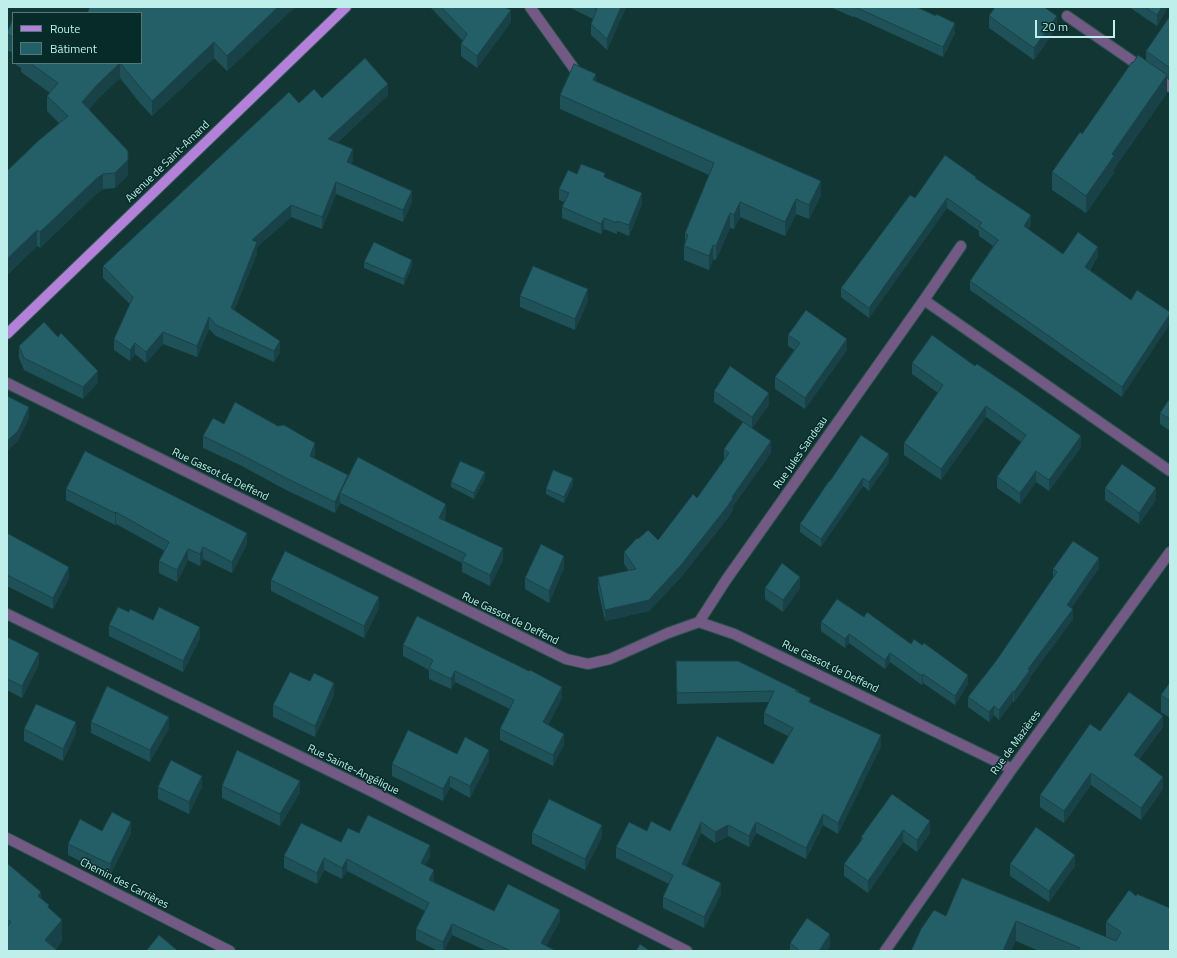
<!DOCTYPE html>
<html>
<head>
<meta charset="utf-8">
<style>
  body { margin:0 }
  #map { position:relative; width:1177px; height:958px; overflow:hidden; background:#123633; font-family:"Titillium Web",sans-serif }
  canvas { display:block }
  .frame { position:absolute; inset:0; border:8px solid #beefeb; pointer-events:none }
  .legend { position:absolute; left:12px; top:12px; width:130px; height:52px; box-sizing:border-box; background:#062b29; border:1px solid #507977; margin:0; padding:5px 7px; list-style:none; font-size:12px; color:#beefeb }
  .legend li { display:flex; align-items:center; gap:8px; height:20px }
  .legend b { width:20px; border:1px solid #507977 }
  .scale { position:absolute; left:1035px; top:20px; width:80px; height:18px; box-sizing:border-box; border:2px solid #beefeb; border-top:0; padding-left:5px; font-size:12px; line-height:14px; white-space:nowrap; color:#beefeb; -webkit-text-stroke:3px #062b29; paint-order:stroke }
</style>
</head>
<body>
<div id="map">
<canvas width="1177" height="958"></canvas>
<div class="frame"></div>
<ul class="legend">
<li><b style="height:5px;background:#b381d9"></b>Route</li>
<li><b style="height:11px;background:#245e67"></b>Bâtiment</li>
</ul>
<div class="scale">20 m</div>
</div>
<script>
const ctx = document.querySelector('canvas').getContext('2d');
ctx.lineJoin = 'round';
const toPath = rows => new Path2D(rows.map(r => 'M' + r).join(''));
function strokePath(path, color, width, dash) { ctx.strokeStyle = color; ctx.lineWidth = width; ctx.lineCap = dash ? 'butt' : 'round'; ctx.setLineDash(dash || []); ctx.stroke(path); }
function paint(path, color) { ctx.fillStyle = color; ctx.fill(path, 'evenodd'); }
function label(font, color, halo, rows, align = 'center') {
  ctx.font = font + ' "Titillium Web",sans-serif'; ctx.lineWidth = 3; ctx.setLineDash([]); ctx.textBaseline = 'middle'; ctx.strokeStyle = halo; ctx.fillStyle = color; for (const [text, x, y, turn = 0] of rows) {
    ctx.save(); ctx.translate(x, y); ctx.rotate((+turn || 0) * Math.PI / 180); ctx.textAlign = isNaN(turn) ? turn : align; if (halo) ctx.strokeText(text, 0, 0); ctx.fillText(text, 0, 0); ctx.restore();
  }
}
const minor = toPath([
  [530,7,578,74,583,76],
  [1067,16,1170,87],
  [924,300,1170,471],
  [7,383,566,659,588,664,610,659,668,633,699,622,734,634,1012,769],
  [7,614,367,789,687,951],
  [699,622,726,580,924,300,961,246],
  [7,838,230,951],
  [885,951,1012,769,1170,552]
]);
const primary = toPath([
  [7,334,346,7]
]);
strokePath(minor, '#2e5450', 12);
strokePath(primary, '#2e5450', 12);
strokePath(minor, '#725a84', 10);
strokePath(primary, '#b381d9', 10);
paint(toPath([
  [90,7,295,7,227,71,214,58,152,116,139,102,120,78,98,99,89,109,128,167,128,175,115,188,103,189,96,194,40,248,37,246,7,275,59,123,47,111,47,96,50,93,21,72,21,68,16,65,16,63,141,63],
  [430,7,504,7,511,22,477,68,461,56,461,44,463,41],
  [569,7,626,7,607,50,591,35,591,24,593,19],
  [830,7,917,7,955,33,943,57,853,16,853,17],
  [1129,7,1168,7,1157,26],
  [989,16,1057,27,1034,60,989,28],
  [1170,16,1170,79,1167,77,1167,93,1114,169,1114,173,1086,213,1052,190,1052,172,1082,134,1133,63,1146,60,1146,51],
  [13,19,13,53,7,50,7,32],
  [596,81,821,195,809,219,796,214,785,236,740,217,734,229,730,228,716,260,713,259,709,270,684,260,684,246,685,242,685,233,709,175,560,109,560,95],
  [388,95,337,143,353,161,351,164,412,202,403,222,336,194,322,229,291,217,257,247,257,254,234,310,280,352,274,362,216,336,209,329,197,357,163,344,146,363,135,354,130,361,114,350,114,339,130,304,103,278,103,266,299,103,322,98],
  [577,174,605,178,642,204,629,236,617,231,617,234,604,229,601,234,562,218,562,207,564,202,559,200,559,189],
  [976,178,1031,225,1028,229,1063,254,1098,256,1090,270,1131,300,1122,397,970,290,970,281,993,246,979,236,979,231,947,208,869,318,841,297,841,288,915,198],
  [364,262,412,266,404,285,364,268],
  [520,296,588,301,575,330,520,307],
  [788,335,847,350,805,409,775,389,775,377,794,350,788,346],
  [19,346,98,382,83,399,24,370,19,358],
  [912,363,1081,447,1049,491,1036,482,1020,504,997,488,997,477,1021,442,986,417,941,480,904,455,904,443,938,393,912,374],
  [714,391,769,405,752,428,771,453,733,506,733,510,727,519,681,577,649,611,605,621,598,589,598,577,629,571,624,564,624,552,638,539,658,540,697,498,724,460,724,449,743,422,714,402],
  [1170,398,1170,431,1160,424,1160,413],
  [203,436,315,454,314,458,348,476,446,515,444,521,503,560,490,586,462,572,462,563,340,503,335,513,286,490,240,465,203,448],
  [889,462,869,491,863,486,821,547,800,532,800,524,830,481],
  [485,478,474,499,451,487,451,482],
  [573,484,564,503,546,494,546,489],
  [1105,488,1156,500,1139,524,1105,500],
  [66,489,247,544,232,573,203,559,200,566,188,560,177,582,159,573,159,561,165,551,116,524,115,525,66,500],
  [7,533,69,578,53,609,7,586],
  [564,568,549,603,525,589,525,578],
  [1099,568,1071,608,1073,619,1030,677,1030,680,1014,702,1013,701,999,720,994,715,989,722,968,707,968,697,996,661,1053,578,1053,569],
  [271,580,379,608,364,638,271,591],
  [765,588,800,588,783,612,765,599],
  [129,612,153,620,200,638,183,672,109,636,109,625],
  [864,617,968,684,955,705,923,683,922,685,890,662,885,669,849,643,845,648,821,631,821,622],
  [7,637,39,664,22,698,7,690],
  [403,645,562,698,548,725,564,744,553,766,500,740,500,729,510,709,455,682,451,689,429,679,429,670,403,656],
  [676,672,799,691,799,692,811,702,881,746,838,834,823,825,806,859,756,833,749,847,728,836,715,843,701,833,686,866,721,894,704,928,663,908,663,897,669,884,616,858,616,847,647,831,670,831,773,764,788,736,764,724,764,713,769,702,677,704],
  [310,681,334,695,315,737,273,717,273,705],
  [1170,682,1170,718,1161,712,1161,695],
  [91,722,169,728,150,762,91,733],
  [1163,727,1139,759,1163,789,1141,820,1091,785,1064,823,1040,807,1040,795,1100,731],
  [24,729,76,733,63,761,24,741],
  [457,754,489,761,470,798,450,787,443,801,392,776,392,764],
  [222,786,300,792,280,826,222,798],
  [158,787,202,787,189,814,158,799],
  [892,794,930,833,917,852,903,842,868,893,844,876,844,864,861,841,861,837],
  [102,831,131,833,110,876,68,855,68,844],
  [359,833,430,856,425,866,434,881,433,882,494,911,560,921,546,946,556,951,487,951,452,935,444,951,438,951,416,940,416,929,425,911,347,871,342,879,324,870,317,884,284,868,284,856,341,842],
  [532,833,602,837,585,870,532,844],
  [7,863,41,898,49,908,62,941,56,949,7,951],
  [1010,864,1075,866,1049,902,1010,876],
  [962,878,1106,937,1106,922,1136,896,1170,951,1039,951,1016,941,946,916],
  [790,943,830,946,827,951,790,951]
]), '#1f5159');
paint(toPath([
  [278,7,295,7,227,71,227,56],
  [621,7,626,7,607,50,607,39],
  [1162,7,1168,7,1157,26,1157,15],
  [511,10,511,22,477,68,477,56],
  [1057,16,1057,27,1034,60,1034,48],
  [955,23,955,33,943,57,943,47],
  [214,42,214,58,152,116,152,101],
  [120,63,120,78,98,99,82,117,82,102,98,84],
  [596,74,596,89,593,80],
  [1167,75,1167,93,1114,169,1114,173,1086,213,1086,196,1112,154],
  [388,84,388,95,328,151,328,139],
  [353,149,353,161,347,174,347,162],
  [128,151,128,175,115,188,115,173],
  [103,174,103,189,96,194,40,248,40,232,96,179],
  [821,181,821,195,809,219,809,205],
  [336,182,336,194,322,229,322,217],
  [412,191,412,202,403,222,403,210],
  [642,193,642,204,629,236,629,225],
  [947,198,947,208,869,318,869,308],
  [796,199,796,214,785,236,785,222],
  [740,202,740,217,734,229,734,215],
  [291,205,291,217,257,247,257,254,231,319,231,308,252,240],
  [730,213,730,228,716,260,716,246],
  [1031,215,1031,225,1024,235,1024,226],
  [604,218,604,229,601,234,601,224],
  [37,230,37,246,7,275,7,259],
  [713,245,713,259,709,270,709,256],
  [1098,247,1098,256,1085,276,1085,267],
  [412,260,412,266,404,285,404,279],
  [588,289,588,301,575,330,575,319],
  [1170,314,1170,324,1122,397,1122,387],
  [209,317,209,329,197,357,197,346],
  [163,332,163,344,146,363,146,352],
  [847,339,847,350,805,409,805,398],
  [280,341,280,352,274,362,274,351],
  [135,343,135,354,130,361,130,350],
  [98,371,98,382,83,399,83,387],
  [769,393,769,405,752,429,752,417],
  [986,406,986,417,941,480,941,469],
  [29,407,29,418,18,441,7,451,7,441],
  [1081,436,1081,447,1049,491,1049,480],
  [771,441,771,453,733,506,733,510,727,519,681,577,649,611,605,621,605,610,732,497],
  [315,443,315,454,310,467,310,456],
  [889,454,889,462,869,491,869,482],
  [1036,471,1036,482,1020,504,1020,493],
  [485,472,485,478,474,499,474,493],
  [348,475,348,486,340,493,340,503,335,513,335,502],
  [573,478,573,484,564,503,564,497],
  [863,478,863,486,821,547,821,539],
  [1156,488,1156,500,1139,524,1139,513],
  [446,504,446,515,439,530,439,518],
  [116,512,116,524,115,525,115,513],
  [247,533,247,544,232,573,232,562],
  [203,547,203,559,200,566,200,554],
  [503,548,503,560,490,586,490,575],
  [188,549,188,560,177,582,177,570],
  [564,556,564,568,549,603,549,591],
  [1099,558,1099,568,1067,615,1067,605],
  [69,567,69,578,53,609,53,598],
  [800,577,800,588,783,612,783,600],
  [379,597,379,608,364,638,364,626],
  [1073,609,1073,619,1030,677,1030,680,1014,702,1014,692,1028,669],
  [200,627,200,638,183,672,183,661],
  [849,634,849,643,845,648,845,639],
  [39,653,39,664,22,698,22,686],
  [890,653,890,662,885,669,885,660],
  [455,671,455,682,451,689,451,679],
  [923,674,923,683,922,685,922,676],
  [968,675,968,684,955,705,955,696],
  [334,683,334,695,315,737,315,726],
  [562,687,562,698,543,733,543,722],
  [1013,691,1013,701,999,720,999,710],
  [994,706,994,715,989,722,989,712],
  [1163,716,1163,727,1134,767,1134,755],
  [169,717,169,728,150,762,150,750],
  [76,722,76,733,63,761,63,749],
  [564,734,564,744,553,766,553,755],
  [881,735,881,746,838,834,838,823],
  [489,750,489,761,470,798,470,786],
  [1091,773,1091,785,1064,823,1064,811],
  [202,776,202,787,189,814,189,802],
  [450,776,450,787,443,801,443,789],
  [1163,777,1163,789,1141,820,1141,808],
  [300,781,300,792,280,826,280,814],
  [823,814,823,825,806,859,806,848],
  [930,821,930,833,917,852,917,840],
  [131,822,131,833,110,876,110,864],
  [701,822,701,833,682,875,682,864],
  [756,822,756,833,749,847,749,836],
  [602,825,602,837,585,870,585,859],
  [728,825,728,836,715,843,715,832],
  [903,830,903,842,868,893,868,881],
  [430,845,430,856,421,874,421,863],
  [1075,855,1075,866,1049,902,1049,891],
  [324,858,324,870,317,884,317,873],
  [347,859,347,871,342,879,342,868],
  [434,870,434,881,429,891,429,880],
  [721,883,721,894,704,928,704,917],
  [41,892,41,914,38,896],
  [560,910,560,921,543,951,541,943],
  [62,920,62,941,54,951,45,940],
  [1016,921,1016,941,1011,951,1003,951],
  [452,924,452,935,444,951,443,951,443,942],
  [830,934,830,946,827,951,819,951]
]), '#194248');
const building = toPath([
  [90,7,278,7,227,56,214,42,152,101,139,86,120,63,98,84,82,102,128,151,128,160,115,173,103,174,96,179,40,232,37,230,7,259,7,171,38,141,68,116,47,96,58,83,30,63,141,63,141,13,87,13,90,7],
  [441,7,504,7,511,10,477,56,461,44,467,34,441,7],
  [593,7,621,7,607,39,591,24,597,9,593,7],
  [855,7,917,7,936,16,936,14,955,23,943,47,855,7],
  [995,7,1044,7,1057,16,1034,48,989,16,995,7],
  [1145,7,1162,7,1157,15,1145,7],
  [1170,16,1170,68,1146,51,1170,16],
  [13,19,13,37,7,34,7,32,13,19],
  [1138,55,1167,75,1112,154,1114,156,1086,196,1052,172,1080,132,1082,134,1132,62,1133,63,1138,55],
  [365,58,388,84,328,139,353,149,347,162,412,191,403,210,336,182,322,217,291,205,252,240,257,242,231,308,280,341,274,351,216,325,209,317,197,346,163,332,146,352,135,343,130,350,114,339,133,297,103,266,289,92,299,103,314,89,322,98,365,58],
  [574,64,596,74,593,80,821,181,809,205,796,199,785,222,740,202,734,215,730,213,716,246,713,245,709,256,684,246,688,235,685,233,714,163,560,95,574,64],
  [945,155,976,177,975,178,1031,215,1024,226,1063,254,1078,232,1098,247,1085,267,1131,300,1137,290,1170,312,1170,314,1122,387,970,281,998,240,979,226,982,223,947,198,869,308,841,288,910,195,915,198,945,155],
  [581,164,605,173,604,177,642,193,629,225,617,221,617,223,604,218,601,224,562,207,569,193,559,189,568,170,577,174,581,164],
  [374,242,412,260,404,279,364,262,374,242],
  [533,266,588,289,575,319,520,296,533,266],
  [806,310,847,339,805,398,775,377,800,343,788,335,806,310],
  [44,322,58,337,61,333,98,371,83,387,24,358,19,346,44,322],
  [932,335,975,366,977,364,1023,395,1081,436,1049,480,1036,471,1020,493,997,477,1026,435,986,406,941,469,904,443,943,385,912,363,932,335],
  [730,366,769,393,752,417,714,391,730,366],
  [7,396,29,407,18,431,7,441,7,396],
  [1170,398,1170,419,1160,413,1170,398],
  [235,402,278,426,284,425,315,443,310,456,348,475,335,502,286,478,240,454,203,436,213,418,224,424,235,402],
  [743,422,771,441,732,497,733,498,727,507,681,565,649,600,605,610,598,577,636,569,624,552,637,538,638,539,648,530,658,540,693,494,697,498,729,453,724,449,743,422],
  [861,435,889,454,869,482,863,478,821,539,800,524,829,481,830,481,861,435],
  [85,451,247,533,232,562,203,547,200,554,188,549,177,570,159,561,169,542,116,512,115,513,66,489,85,451],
  [358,457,446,504,439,518,503,548,490,575,462,561,466,554,340,493,358,457],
  [460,461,485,472,474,493,451,482,460,461],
  [1122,464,1156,488,1139,513,1105,488,1122,464],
  [553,470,573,478,564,497,546,489,553,470],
  [7,533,69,567,53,598,7,575,7,563,8,561,7,561,7,533],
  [1073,541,1099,558,1067,605,1073,609,1028,669,1030,670,1014,692,1013,691,999,710,994,706,989,712,968,697,996,661,1057,572,1053,569,1073,541],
  [541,544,564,556,549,591,525,578,541,544],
  [285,551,379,597,364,626,271,580,285,551],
  [782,563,800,577,783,600,765,588,782,563],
  [837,599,864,617,867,612,911,644,914,639,922,645,924,643,968,675,955,696,923,674,922,676,890,653,885,660,849,634,845,639,821,622,837,599],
  [118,607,129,612,130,609,153,620,159,607,200,627,183,661,109,625,118,607],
  [417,616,529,671,530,670,562,687,543,722,564,734,553,755,500,729,514,700,455,671,451,679,429,668,433,660,403,645,417,616],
  [7,637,39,653,22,686,7,679,7,637],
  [676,661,738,661,799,691,795,691,811,698,809,702,881,735,838,823,823,814,806,848,756,822,749,836,728,825,715,832,701,822,682,864,721,883,704,917,663,897,673,875,616,847,629,822,647,831,651,821,670,831,717,736,773,764,793,728,764,713,774,691,677,693,676,661],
  [290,672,310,681,314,673,334,683,315,726,273,705,290,672],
  [1170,682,1170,701,1161,695,1170,682],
  [107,686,169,717,150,750,91,722,107,686],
  [1129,692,1163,716,1134,755,1163,777,1141,808,1091,773,1064,811,1040,795,1090,724,1100,731,1129,692],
  [36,704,76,722,63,749,24,729,36,704],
  [408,730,457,754,465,737,489,750,470,786,450,776,443,789,392,764,408,730],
  [237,750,300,781,280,814,222,786,237,750],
  [171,760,202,776,189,802,158,787,171,760],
  [892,794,930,821,917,840,903,830,868,881,844,864,863,838,861,837,892,794],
  [549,799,602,825,585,859,532,833,549,799],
  [112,812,131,822,110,864,68,844,80,819,102,831,112,812],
  [368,815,430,845,421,863,434,870,429,880,494,911,508,884,560,910,541,943,556,951,511,951,452,924,443,942,416,929,429,903,347,859,342,868,324,858,317,873,284,856,301,823,341,842,348,828,359,833,368,815],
  [1036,827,1075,855,1049,891,1010,864,1036,827],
  [7,863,41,892,38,896,49,905,48,907,62,920,45,940,58,951,7,951,7,927,11,922,7,919,7,863],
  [962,878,1116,941,1121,932,1106,922,1129,890,1136,896,1137,894,1170,908,1170,951,1078,951,1080,948,1016,921,1003,951,911,951,921,929,934,910,946,916,962,878],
  [807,918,830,934,819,951,800,951,790,943,807,918],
  [159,935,178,951,146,951,159,935],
  [640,944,650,951,636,951,640,944]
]);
paint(building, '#245e67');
strokePath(building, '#194248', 1);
label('11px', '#beefeb', '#062b29', [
  ["Avenue de Saint-Amand",168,162,-44],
  ["Rue Jules Sandeau",801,453,-55],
  ["Rue Gassot de Deffend",220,475,26],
  ["Rue Gassot de Deffend",510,619,26],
  ["Rue Gassot de Deffend",830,667,26],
  ["Rue de Mazières",1016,743,-54],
  ["Rue Sainte-Angélique",353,770,26],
  ["Chemin des Carrières",124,884,27]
]);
</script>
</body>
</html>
